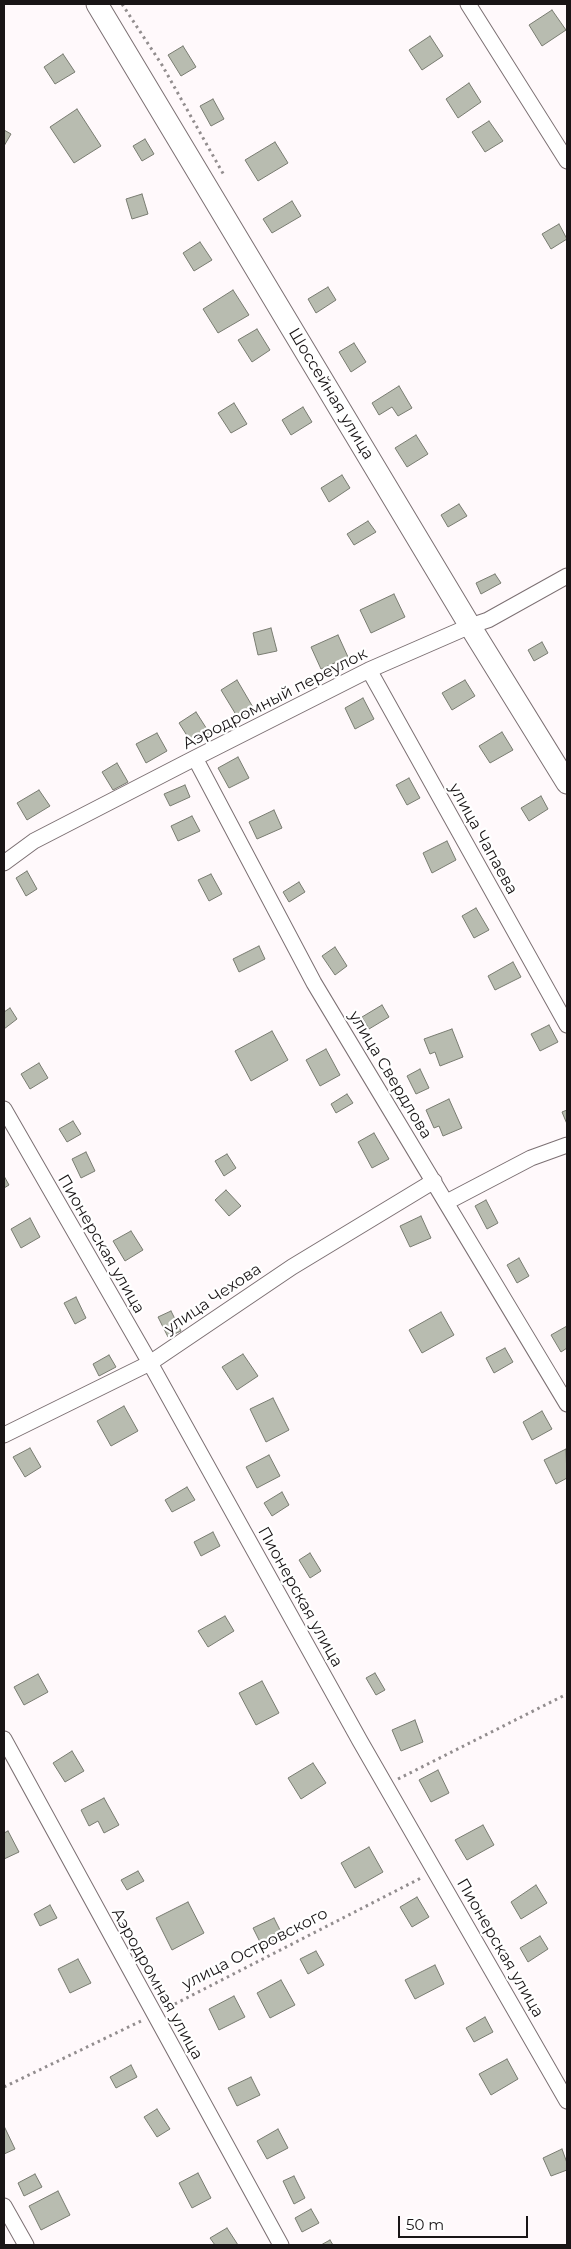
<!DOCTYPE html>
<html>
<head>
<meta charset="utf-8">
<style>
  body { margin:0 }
  #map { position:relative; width:571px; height:2249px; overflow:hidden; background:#fff9fb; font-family:Montserrat,sans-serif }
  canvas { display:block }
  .frame { position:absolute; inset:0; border:5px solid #191516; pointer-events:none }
  .scale { position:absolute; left:398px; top:2216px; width:130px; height:22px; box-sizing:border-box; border:2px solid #191516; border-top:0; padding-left:6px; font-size:15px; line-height:18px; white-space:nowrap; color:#191516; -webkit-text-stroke:4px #fff; paint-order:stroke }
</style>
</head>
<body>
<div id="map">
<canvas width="571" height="2249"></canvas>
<div class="frame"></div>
<div class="scale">50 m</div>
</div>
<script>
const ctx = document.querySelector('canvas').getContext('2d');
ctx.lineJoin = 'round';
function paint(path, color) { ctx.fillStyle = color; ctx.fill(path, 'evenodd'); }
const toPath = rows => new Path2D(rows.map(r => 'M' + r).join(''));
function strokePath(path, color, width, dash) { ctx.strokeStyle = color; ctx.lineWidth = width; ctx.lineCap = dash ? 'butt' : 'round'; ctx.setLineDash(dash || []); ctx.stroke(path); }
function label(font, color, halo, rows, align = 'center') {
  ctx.font = font + ' Montserrat,sans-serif'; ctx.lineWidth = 4.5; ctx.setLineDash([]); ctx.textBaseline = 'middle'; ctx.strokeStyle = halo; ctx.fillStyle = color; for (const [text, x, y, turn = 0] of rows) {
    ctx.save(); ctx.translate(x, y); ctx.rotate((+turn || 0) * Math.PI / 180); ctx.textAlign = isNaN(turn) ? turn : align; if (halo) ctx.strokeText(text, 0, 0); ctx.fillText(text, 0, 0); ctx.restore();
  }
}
const building = toPath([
  [552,10,566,30,542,46,529,25,552,10],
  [430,36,443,56,422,70,409,50,430,36],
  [183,46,196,67,181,76,168,55,183,46],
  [63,54,75,72,55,84,44,67,63,54],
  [469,83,481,102,458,118,446,99,469,83],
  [213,99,224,119,211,126,200,106,213,99],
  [77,109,101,146,74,163,50,127,77,109],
  [489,121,503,141,485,152,472,132,489,121],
  [4,130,11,134,4,146,4,130],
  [145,139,154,154,142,161,133,146,145,139],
  [275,142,288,163,258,181,245,160,275,142],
  [142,194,148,214,132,219,126,199,142,194],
  [292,201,301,216,272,233,263,219,292,201],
  [559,224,567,239,551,249,542,234,559,224],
  [200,242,212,260,194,271,183,253,200,242],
  [328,287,336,300,316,313,308,299,328,287],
  [233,290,249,315,218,333,203,309,233,290],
  [257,329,270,350,252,362,238,340,257,329],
  [354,343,366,362,351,372,339,352,354,343],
  [399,386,412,408,398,416,392,407,379,415,372,403,399,386],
  [234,403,247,424,231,433,218,413,234,403],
  [303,407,312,422,291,435,282,420,303,407],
  [416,435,428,454,407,467,395,448,416,435],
  [342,475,350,488,329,502,321,488,342,475],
  [459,504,467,516,448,527,441,515,459,504],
  [368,521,376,532,354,545,347,534,368,521],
  [495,574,501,583,481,594,476,583,495,574],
  [394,594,405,617,371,633,360,610,394,594],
  [271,628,277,651,258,655,253,633,271,628],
  [338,635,348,657,321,669,311,647,338,635],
  [542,642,548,653,534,661,528,650,542,642],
  [237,680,254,709,238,718,221,690,237,680],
  [465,680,475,696,452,710,442,693,465,680],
  [363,698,374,719,355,729,345,708,363,698],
  [196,712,210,734,193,745,179,723,196,712],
  [502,732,513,750,490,763,479,746,502,732],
  [157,733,167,751,146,763,136,744,157,733],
  [238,757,249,778,229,788,218,768,238,757],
  [117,763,128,782,113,790,102,772,117,763],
  [409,778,420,798,407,805,396,785,409,778],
  [185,785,190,797,170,806,164,794,185,785],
  [39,790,50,806,27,820,17,803,39,790],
  [541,796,548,809,529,821,521,808,541,796],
  [274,810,282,828,257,839,249,822,274,810],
  [192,816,200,831,178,841,171,826,192,816],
  [447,841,456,860,432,873,423,853,447,841],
  [27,871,37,889,26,896,16,878,27,871],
  [211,874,222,894,209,901,198,880,211,874],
  [299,882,305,892,289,902,283,892,299,882],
  [476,908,489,930,474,938,462,916,476,908],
  [259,946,265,959,239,972,233,959,259,946],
  [335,947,347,966,335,975,322,956,335,947],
  [513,962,521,977,495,990,488,976,513,962],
  [382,1005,389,1017,369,1029,362,1017,382,1005],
  [10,1008,17,1019,4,1029,4,1012,10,1008],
  [549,1025,558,1042,540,1051,531,1034,549,1025],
  [452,1029,463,1057,440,1066,435,1052,430,1054,424,1039,452,1029],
  [272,1031,288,1060,251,1081,235,1051,272,1031],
  [326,1049,340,1075,320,1086,306,1060,326,1049],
  [39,1063,48,1078,30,1089,21,1074,39,1063],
  [420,1069,429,1088,416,1094,407,1076,420,1069],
  [347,1094,353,1103,336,1113,331,1104,347,1094],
  [449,1099,462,1128,443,1136,439,1126,434,1128,426,1110,449,1099],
  [567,1110,567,1124,562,1112,567,1110],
  [73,1121,81,1134,67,1142,59,1129,73,1121],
  [374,1133,389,1159,372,1168,358,1142,374,1133],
  [86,1152,95,1171,81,1178,72,1159,86,1152],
  [227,1154,236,1168,224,1176,215,1161,227,1154],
  [4,1176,9,1185,4,1188,4,1176],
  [226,1190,241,1206,229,1216,215,1200,226,1190],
  [486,1200,498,1223,487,1229,475,1206,486,1200],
  [421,1216,431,1238,410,1247,400,1226,421,1216],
  [30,1218,40,1237,21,1248,11,1229,30,1218],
  [131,1231,143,1250,125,1261,113,1241,131,1231],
  [519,1258,529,1276,517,1283,507,1265,519,1258],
  [76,1297,86,1318,75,1324,64,1303,76,1297],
  [171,1311,181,1331,168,1337,158,1317,171,1311],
  [441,1312,454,1335,422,1353,409,1330,441,1312],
  [567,1326,567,1348,561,1352,551,1335,567,1326],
  [505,1348,513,1362,494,1373,486,1358,505,1348],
  [243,1354,258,1376,237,1390,222,1367,243,1354],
  [109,1355,116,1367,99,1376,93,1364,109,1355],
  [273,1398,289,1430,266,1442,250,1409,273,1398],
  [124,1406,138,1431,111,1446,97,1421,124,1406],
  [542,1411,552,1429,532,1440,523,1422,542,1411],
  [30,1448,41,1467,25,1477,13,1457,30,1448],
  [566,1449,567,1478,556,1484,544,1460,566,1449],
  [269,1455,280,1476,257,1488,246,1467,269,1455],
  [187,1487,195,1500,172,1512,165,1500,187,1487],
  [282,1492,289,1505,272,1516,264,1503,282,1492],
  [213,1532,220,1546,201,1556,194,1542,213,1532],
  [310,1553,321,1571,310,1578,299,1560,310,1553],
  [225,1616,234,1631,208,1647,198,1631,225,1616],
  [375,1673,385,1690,376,1695,366,1678,375,1673],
  [38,1674,48,1692,24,1705,14,1687,38,1674],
  [262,1681,279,1713,256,1725,239,1693,262,1681],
  [415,1720,423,1742,401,1751,392,1730,415,1720],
  [72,1751,84,1771,65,1782,53,1763,72,1751],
  [313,1763,326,1783,301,1799,288,1778,313,1763],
  [438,1770,449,1793,431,1802,419,1780,438,1770],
  [104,1798,119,1825,104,1833,98,1821,89,1826,81,1810,104,1798],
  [483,1825,494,1845,467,1860,455,1840,483,1825],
  [8,1831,19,1852,4,1859,4,1833,8,1831],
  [369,1847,383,1872,355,1888,341,1863,369,1847],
  [138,1871,144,1881,127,1890,121,1880,138,1871],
  [536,1885,547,1903,521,1919,511,1902,536,1885],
  [417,1897,429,1917,412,1927,400,1907,417,1897],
  [188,1902,204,1933,172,1950,156,1918,188,1902],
  [50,1905,57,1918,40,1926,34,1914,50,1905],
  [274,1918,283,1936,262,1946,253,1928,274,1918],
  [540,1936,548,1949,528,1962,520,1948,540,1936],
  [316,1951,324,1965,308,1974,300,1959,316,1951],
  [78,1959,91,1983,70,1993,58,1969,78,1959],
  [435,1965,444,1984,415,1999,405,1980,435,1965],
  [281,1980,295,2005,270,2018,257,1993,281,1980],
  [234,1996,245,2017,219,2030,209,2009,234,1996],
  [485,2017,493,2032,474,2042,466,2028,485,2017],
  [507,2059,518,2079,491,2095,479,2074,507,2059],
  [131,2065,137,2077,116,2088,110,2077,131,2065],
  [251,2077,260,2095,237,2106,228,2088,251,2077],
  [157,2109,170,2129,157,2137,144,2117,157,2109],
  [4,2126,15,2149,4,2154,4,2126],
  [278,2129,288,2148,267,2159,257,2141,278,2129],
  [562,2149,567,2163,567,2170,551,2176,543,2158,562,2149],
  [198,2173,211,2198,192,2208,179,2183,198,2173],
  [35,2174,42,2187,24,2196,18,2183,35,2174],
  [294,2176,305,2198,294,2204,283,2181,294,2176],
  [58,2191,70,2215,41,2230,29,2206,58,2191],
  [311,2209,319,2223,302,2232,295,2218,311,2209],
  [227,2228,238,2245,215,2245,210,2238,227,2228],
  [330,2240,333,2245,321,2245,330,2240]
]);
paint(building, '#b8bcb0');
strokePath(building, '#797c71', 1);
const minor = toPath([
  [468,4,567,161],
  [369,670,567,1025],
  [195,758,314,983,567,1404],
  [4,863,34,841,195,758,369,670,470,626,488,620,567,576],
  [4,1109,150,1363,360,1741,567,2101],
  [447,1202,531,1158,567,1145],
  [4,1435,150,1363,292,1267,434,1181],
  [4,1739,281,2245],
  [4,2206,26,2245]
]);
const secondary = toPath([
  [97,4,470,626,567,783]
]);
strokePath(minor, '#7c7073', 17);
strokePath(secondary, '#7c7073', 23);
strokePath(toPath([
  [122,4,162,65,225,177],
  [398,1779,567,1694],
  [169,2007,421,1878],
  [4,2087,141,2021]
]), '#928d8e', 3, [2.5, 4]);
strokePath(minor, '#fff', 15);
strokePath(secondary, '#fff', 21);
label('16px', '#191516', '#fff', [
  ["Шоссейная улица",331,394,59],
  ["Аэродромный переулок",275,699,-27],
  ["улица Чапаева",483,839,61],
  ["улица Свердлова",390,1075,59],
  ["Пионерская улица",101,1244,60],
  ["улица Чехова",213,1299,-34],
  ["Пионерская улица",300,1597,61],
  ["Пионерская улица",500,1948,60],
  ["улица Островского",255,1949,-27],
  ["Аэродромная улица",157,1984,61]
]);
</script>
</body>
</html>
